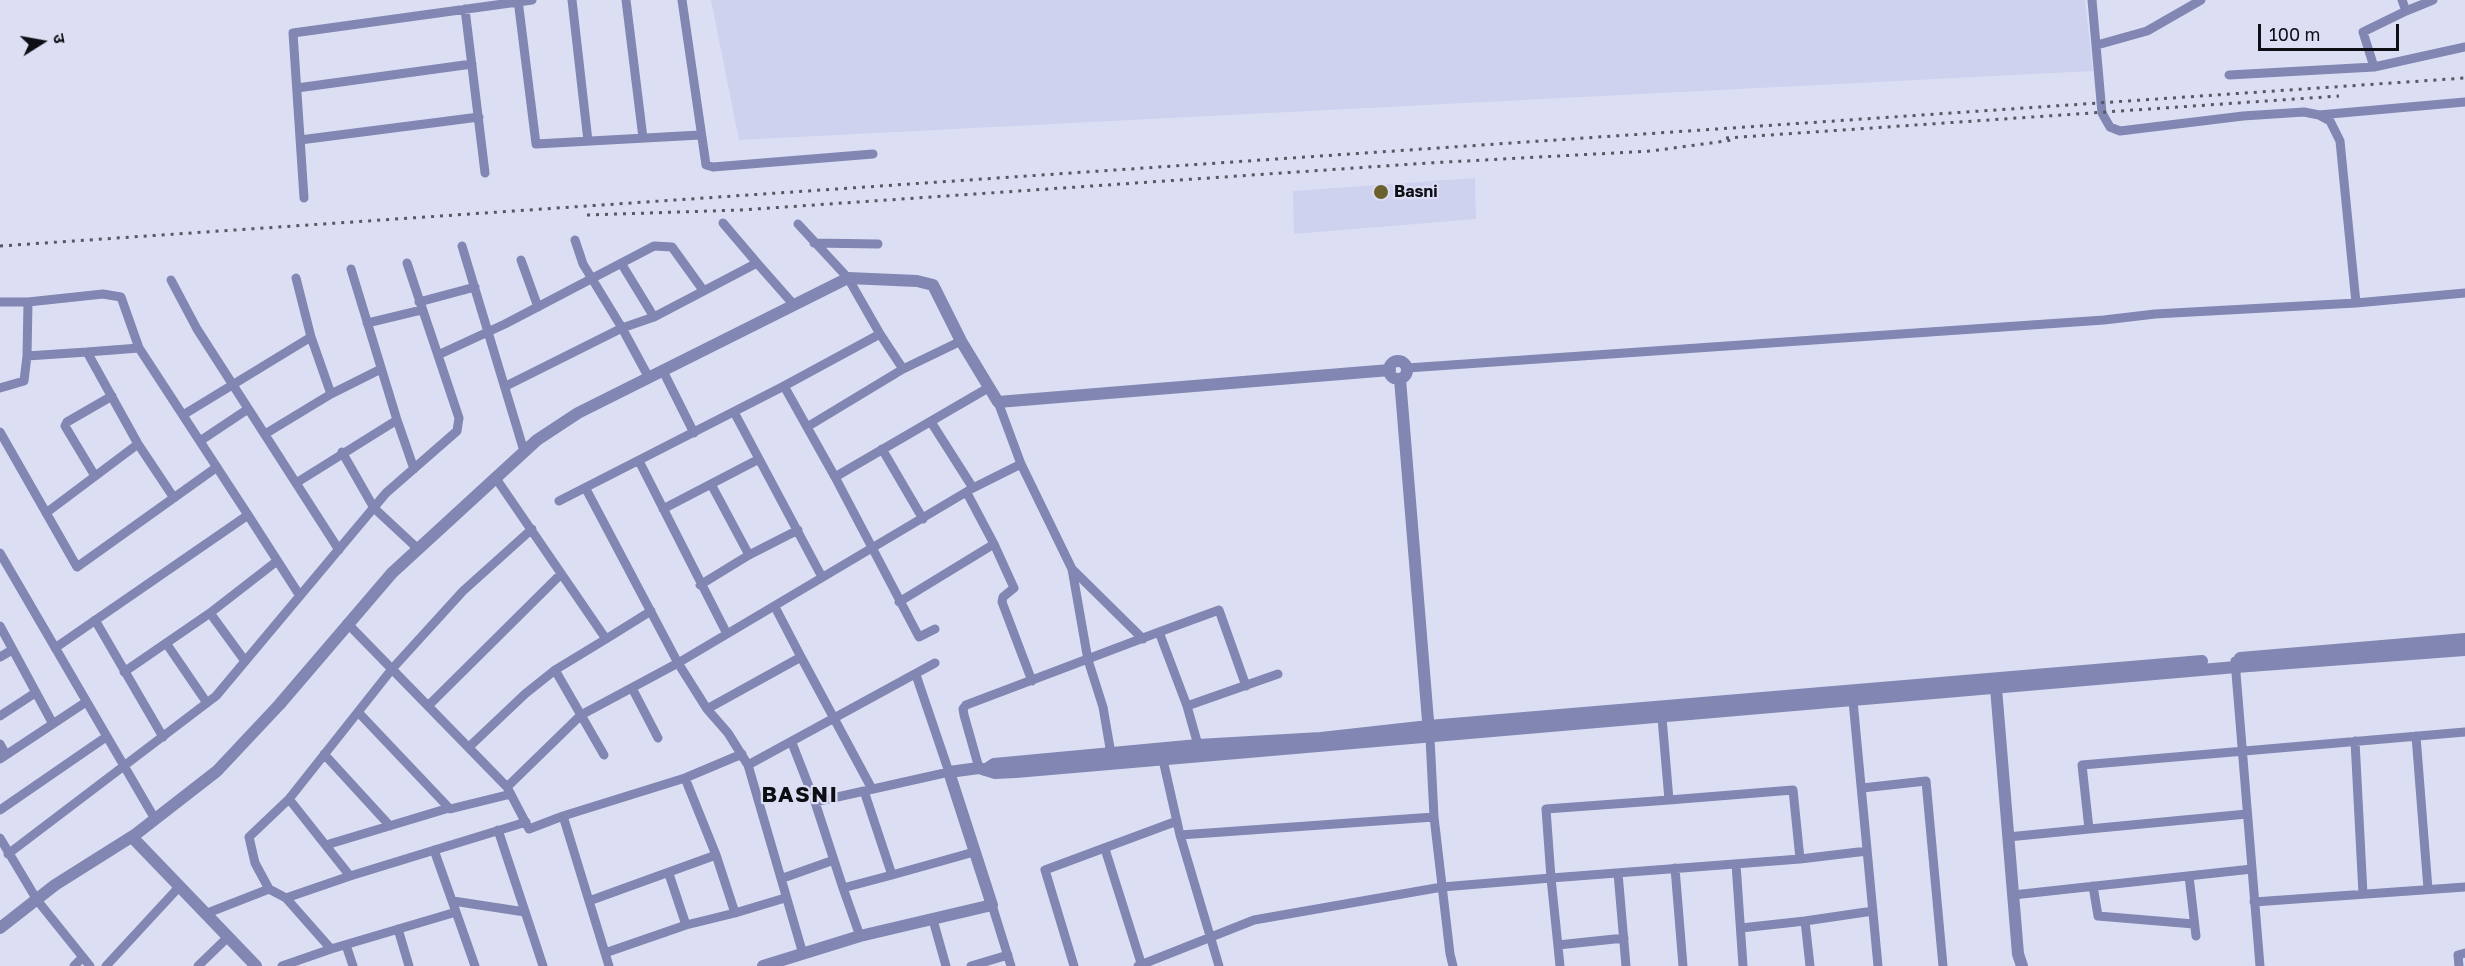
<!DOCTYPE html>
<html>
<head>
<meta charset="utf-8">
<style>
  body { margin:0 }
  #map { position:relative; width:2465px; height:966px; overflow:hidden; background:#dcdff4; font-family:"Golos Text","Noto Sans Devanagari",sans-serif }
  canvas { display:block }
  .north { position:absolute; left:12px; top:12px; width:60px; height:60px; -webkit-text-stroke:4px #dcdff4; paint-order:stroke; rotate:79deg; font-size:16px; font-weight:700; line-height:24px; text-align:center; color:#0e0e15 }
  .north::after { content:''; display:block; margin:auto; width:21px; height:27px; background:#0e0e15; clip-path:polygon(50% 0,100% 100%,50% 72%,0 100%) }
  .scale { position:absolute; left:2258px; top:24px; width:141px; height:27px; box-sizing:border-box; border:3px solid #0e0e15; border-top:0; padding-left:8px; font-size:18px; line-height:21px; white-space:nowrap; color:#0e0e15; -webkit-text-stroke:4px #dcdff4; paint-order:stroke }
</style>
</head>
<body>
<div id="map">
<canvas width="2465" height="966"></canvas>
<div class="north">उ</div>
<div class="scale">100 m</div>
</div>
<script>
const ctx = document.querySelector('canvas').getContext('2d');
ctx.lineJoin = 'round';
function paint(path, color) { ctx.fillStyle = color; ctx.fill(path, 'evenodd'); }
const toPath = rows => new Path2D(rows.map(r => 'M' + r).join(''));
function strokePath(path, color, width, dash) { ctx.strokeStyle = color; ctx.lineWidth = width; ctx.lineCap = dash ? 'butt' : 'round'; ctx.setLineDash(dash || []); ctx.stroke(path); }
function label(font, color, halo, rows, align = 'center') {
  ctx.font = font + ' "Golos Text",sans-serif'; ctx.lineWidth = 4.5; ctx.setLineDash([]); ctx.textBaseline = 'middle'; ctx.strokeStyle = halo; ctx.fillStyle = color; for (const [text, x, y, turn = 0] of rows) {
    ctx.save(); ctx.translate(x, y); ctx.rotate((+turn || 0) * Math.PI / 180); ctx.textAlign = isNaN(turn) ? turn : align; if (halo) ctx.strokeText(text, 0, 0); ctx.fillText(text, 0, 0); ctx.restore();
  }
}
paint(toPath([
  [711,0,2085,0,2093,71,739,140],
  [1475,178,1476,219,1294,234,1293,191]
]), '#ced2ee');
strokePath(toPath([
  [518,0,536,144,700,135],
  [572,0,588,141],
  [626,0,643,138],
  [682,0,706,165,713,167,873,154],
  [2092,0,2102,113,2110,127,2120,131,2243,116,2304,112,2319,115,2330,121,2340,141,2356,303,2465,293],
  [2402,0,2406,11,2433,0],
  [465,9,485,173],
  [2406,11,2363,32,2374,67,2465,47],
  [2097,45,2147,31,2201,0],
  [2229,75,2374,67],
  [297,88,472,64],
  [2319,115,2465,102],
  [300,140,479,117],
  [304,198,293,33,532,0],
  [723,223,757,263],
  [798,224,848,278,880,334,784,386,835,477,988,388],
  [575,240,583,264,622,328,654,317,757,263,794,305],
  [814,243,878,244],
  [462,246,524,451],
  [521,260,538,307],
  [621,263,654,317],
  [351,269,397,420],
  [171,280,197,329,339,550],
  [0,302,28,302,103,294,121,297,139,348,248,515],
  [28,302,27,356,87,352],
  [419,302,475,287],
  [367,323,421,310],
  [880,334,903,369],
  [139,348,87,352,138,444,174,498],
  [438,355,505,324,654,246,672,247,703,290],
  [1407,368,2104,320,2155,314,2356,303],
  [663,371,694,433],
  [506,386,622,328,649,378],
  [0,388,24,381,27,356],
  [331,394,381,369],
  [998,402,1021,464,1072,569,1143,639],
  [734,412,822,577],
  [183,415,311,337,296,278],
  [931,422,973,488],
  [807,427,903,369,961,341],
  [0,432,77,567,217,467],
  [265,434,331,394,311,337],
  [200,441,248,409],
  [882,449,923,519],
  [342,452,374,508,417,548],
  [639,461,726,632],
  [95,476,65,426,67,422,112,396],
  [495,477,606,639,651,611],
  [835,477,919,637,935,629],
  [296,483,397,420,414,469],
  [711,484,749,555],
  [967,493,994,544],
  [559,501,784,386],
  [663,509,759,459],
  [46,513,138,444],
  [0,553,155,819],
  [1072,569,1088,660,1103,707,1111,754],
  [700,585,749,555,798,530],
  [899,602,994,544,1014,588,1003,597,1002,602,1032,681],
  [210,613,245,661],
  [95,620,163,737],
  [347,623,507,787,529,829,563,816],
  [0,626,53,724],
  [1159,632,1219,610,1246,686],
  [166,643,207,703],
  [55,648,248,515,300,596],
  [0,657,12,650],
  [801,657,872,789],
  [2235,661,2260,966],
  [555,670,604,755],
  [124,672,210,613,277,561],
  [632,688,658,738],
  [1853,701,1878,966],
  [428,706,561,574],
  [1187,706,1278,674],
  [707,709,801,657,775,607],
  [358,712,450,809,511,794],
  [0,716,35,693],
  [1662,718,1669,800,1793,790,1800,859,1867,851],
  [2416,736,2428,889],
  [1430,738,1434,817,1450,954,1453,966],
  [2355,741,2363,894],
  [792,743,815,802,949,772,916,675],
  [0,744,6,755],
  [469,747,525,694,555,670,606,639],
  [324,754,390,826],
  [0,759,86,702],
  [1163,760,1180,835,1219,966],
  [748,765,935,663],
  [979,768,964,715,963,709,966,705,1159,632,1187,706,1198,745],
  [685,778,742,754],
  [507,787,581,715,678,663,586,489],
  [1862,788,1926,781,1943,966],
  [864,791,892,875,974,852],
  [289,799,249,837,255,863,269,889,286,898,350,876],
  [815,802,843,888],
  [0,810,106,737],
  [526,822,350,876,289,799,392,669,463,591,532,529],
  [2089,829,2247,814],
  [498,830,543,966],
  [1180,835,1434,817],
  [2008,837,2089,829,2082,765,2465,732],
  [0,838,37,900,90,966],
  [326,845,449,808],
  [1105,849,1142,966],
  [8,854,216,696,386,493,457,431,459,418,407,263],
  [1736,864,1743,966],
  [1675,868,1683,966],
  [1618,873,1626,966],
  [669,874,686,925],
  [2189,876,2196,936],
  [783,878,834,860],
  [2093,886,2098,916,2194,924],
  [2013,895,2252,869],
  [453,901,525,912],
  [589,901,716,855],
  [2254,902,2465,887],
  [992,905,1011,966],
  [456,912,475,966],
  [205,914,269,889],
  [933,920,946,966],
  [1805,921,1873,911],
  [1741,928,1805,921,1810,966],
  [398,929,409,966],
  [860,936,843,888,892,875],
  [346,945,353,966],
  [1558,945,1624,938],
  [331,949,456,912,434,850],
  [605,953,686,925,735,913],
  [803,954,748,765,728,733,707,709,678,663,973,488,1021,464],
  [74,966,83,957],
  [106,966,179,887],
  [198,966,228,937],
  [282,966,331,949,286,898],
  [609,966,563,816,685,778,716,855,735,913,785,898],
  [971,966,1008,955],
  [1074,966,1045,870,1177,821],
  [1138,966,1254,920,1442,887,1551,878,1546,809,1669,800],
  [1560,966,1551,878,1800,859],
  [2459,966,2458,955,2465,953]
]), '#8186b2', 9);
strokePath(toPath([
  '1389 370a9 9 0 1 1 18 0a9 9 0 1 1-18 0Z',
  [1400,379,1429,733],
  [2240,658,2465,639],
  [1996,688,2018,954,2022,966],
  [985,770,994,764,1198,745,1321,738,1429,726,2202,661],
  [132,837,256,966],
  [0,928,55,885,136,834,217,771,279,705,392,573,537,440,578,413,848,278,917,281,933,285,961,341,998,402,1390,370],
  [763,966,860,936,992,905,949,772,979,768,995,773,1016,772,2236,667,2465,650]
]), '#8186b2', 12);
strokePath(toPath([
  [1726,138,2339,96],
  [587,215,741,210,1428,163,1651,151,1733,140],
  [0,246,2465,78]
]), '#565763', 3, [3, 6]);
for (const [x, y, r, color] of [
  [1381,192,8,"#6b612e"]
]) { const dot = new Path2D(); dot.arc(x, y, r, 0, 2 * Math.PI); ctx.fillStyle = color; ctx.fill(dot); strokePath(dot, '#dcdff4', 2); }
label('bold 16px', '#0e0e15', '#dcdff4', [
  ["Basni",1394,192]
], 'left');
ctx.letterSpacing = '1.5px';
label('bold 22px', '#0e0e15', '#dcdff4', [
  ["BASNI",800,795]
]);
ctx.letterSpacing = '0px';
</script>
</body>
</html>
